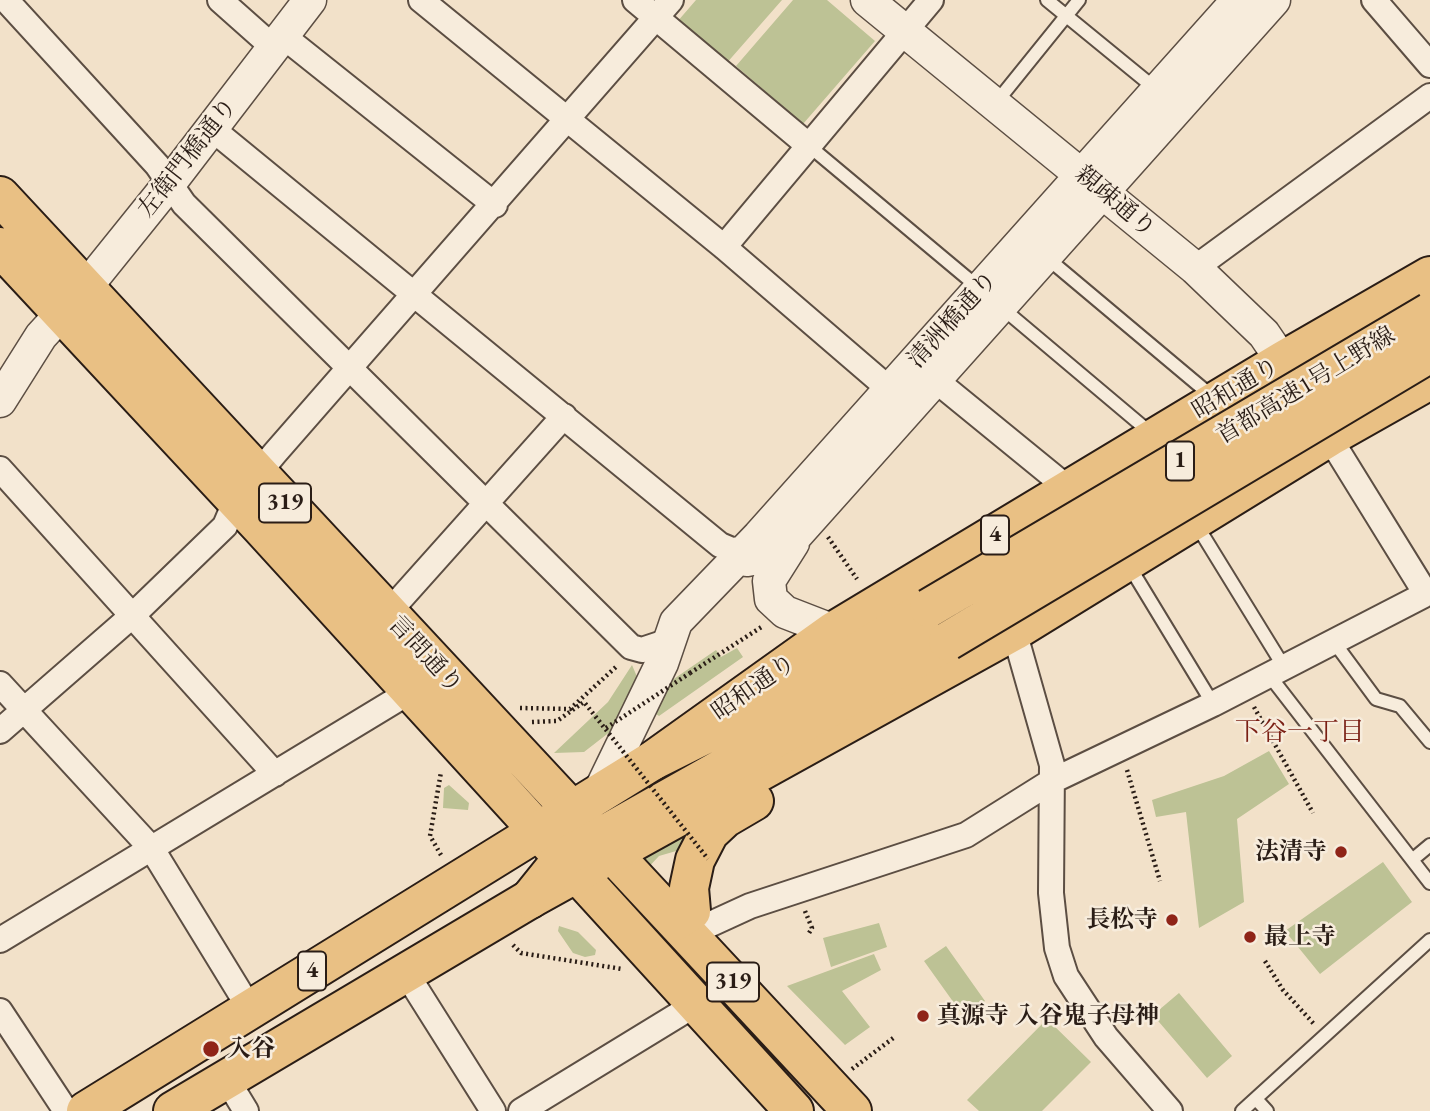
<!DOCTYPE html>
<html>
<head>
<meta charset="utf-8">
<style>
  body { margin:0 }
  canvas { display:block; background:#f2e1c9 }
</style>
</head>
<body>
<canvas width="1430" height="1111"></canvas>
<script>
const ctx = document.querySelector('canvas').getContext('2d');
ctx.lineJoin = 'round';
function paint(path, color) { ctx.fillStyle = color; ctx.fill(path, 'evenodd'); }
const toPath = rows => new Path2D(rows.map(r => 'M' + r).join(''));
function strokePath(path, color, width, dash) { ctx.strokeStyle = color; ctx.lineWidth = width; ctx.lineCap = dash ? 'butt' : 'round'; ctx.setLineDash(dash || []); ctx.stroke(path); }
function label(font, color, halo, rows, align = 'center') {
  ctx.font = font + ' "EB Garamond","Noto Serif JP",serif'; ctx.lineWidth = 5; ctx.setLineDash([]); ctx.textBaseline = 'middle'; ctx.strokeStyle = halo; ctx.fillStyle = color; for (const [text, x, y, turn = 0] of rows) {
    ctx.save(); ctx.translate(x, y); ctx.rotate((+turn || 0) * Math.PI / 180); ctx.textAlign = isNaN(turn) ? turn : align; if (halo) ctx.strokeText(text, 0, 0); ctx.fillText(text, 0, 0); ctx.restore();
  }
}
paint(toPath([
  [696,0,782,0,725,65,677,22],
  [793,0,827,0,875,41,803,124,736,66],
  [737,648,743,657,659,716,653,712,665,685,716,650,721,657],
  [632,665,638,679,611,731,584,752,554,753,608,702],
  [1269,751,1289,784,1237,819,1244,902,1199,928,1186,812,1156,817,1152,800,1224,776],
  [449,785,469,803,468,810,443,808,444,788],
  [713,812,683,849,659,856,645,871,642,855],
  [1383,862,1412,902,1320,974,1285,931],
  [879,923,887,947,831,967,823,938],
  [559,926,578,932,596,950,595,955,585,957,573,953,558,931],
  [946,946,985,1001,964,1017,924,961],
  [874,954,881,970,842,991,870,1027,845,1045,787,986],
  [1179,993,1232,1056,1207,1078,1153,1015],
  [1047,1019,1091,1062,1042,1111,979,1111,967,1100]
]), '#bdc295');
const service = toPath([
  [1047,0,1157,90],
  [995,104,1079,0],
  [808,145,979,288],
  [1046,257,1214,398],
  [1001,307,1153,435],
  [1196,524,1284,667],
  [1128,564,1213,704],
  [1334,642,1376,699,1400,706,1430,742],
  [1269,675,1430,883],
  [1412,860,1430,845],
  [1256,1099,1267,1111],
  [1242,1111,1430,940]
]);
const minor = toPath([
  [6,0,157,165,184,204,631,647,642,650,669,641],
  [220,0,274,48],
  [421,0,724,247,902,400],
  [635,0,808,145],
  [1374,0,1430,65],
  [283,36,495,205],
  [211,128,720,545,739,553],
  [724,247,931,0],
  [1195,268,1430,96],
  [923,370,1070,490],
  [1329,437,1426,594],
  [0,469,275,774],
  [387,614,564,416],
  [1014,631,1052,765,1051,893,1057,948,1066,976,1106,1037,1170,1111],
  [0,684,152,849,250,1009],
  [0,731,133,615,225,526,236,500,275,453,671,0],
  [689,934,750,906,966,835,1052,781,1213,704,1430,592],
  [0,940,411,691],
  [406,973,493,1111],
  [0,1011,66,1111],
  [226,1078,246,1111],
  [521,1111,696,1004]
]);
const tertiary = toPath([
  [867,0,1195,268,1264,334,1296,381],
  [0,401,41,336,86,287,169,184,310,0],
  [793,543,769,581,771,599,785,612,834,631],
  [739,553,747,560,767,556,798,533,1274,0],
  [599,793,662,663,676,622,759,536,1238,0]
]);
const primary = toPath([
  [0,196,852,1111],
  [0,247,261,527,794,1111]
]);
const trunk = toPath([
  [676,921,691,911,689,888,695,860,709,833,725,818,754,801],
  [86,1111,652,761,834,631,1284,360,1430,276],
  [173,1111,530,899,1014,631,1329,437,1430,380]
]);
const motorway = toPath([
  [652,761,806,684,929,608],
  [530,899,563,858,948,641]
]);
strokePath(service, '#5c4e43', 16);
strokePath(minor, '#5c4e43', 28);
strokePath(tertiary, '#5c4e43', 35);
strokePath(primary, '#2a1d16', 42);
strokePath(trunk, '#2a1d16', 42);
strokePath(motorway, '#2a1d16', 42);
strokePath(toPath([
  [828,537,857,579],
  [690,673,763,626],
  [1254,707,1313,813],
  [520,708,570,709,617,666],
  [532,722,557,721,581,704],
  [1127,770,1160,881],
  [441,855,430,836,441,772],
  [805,911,812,928,809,933],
  [513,945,521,953,622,969],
  [1265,961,1283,990,1314,1024],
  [852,1069,896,1036]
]), '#2a1d16', 4.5, [2, 3.5]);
strokePath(service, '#f7ecdc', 12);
strokePath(minor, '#f7ecdc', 24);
strokePath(tertiary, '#f7ecdc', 32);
strokePath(primary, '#e9c084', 38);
strokePath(trunk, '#e9c084', 38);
strokePath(motorway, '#e9c084', 38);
const motorwayBridge = toPath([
  [929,608,1430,312],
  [948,641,1430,353]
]);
strokePath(motorwayBridge, '#2a1d16', 42, []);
strokePath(toPath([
  [581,704,584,702,708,859],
  [606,728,690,673]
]), '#2a1d16', 4.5, [2, 3.5]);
strokePath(motorwayBridge, '#e9c084', 38);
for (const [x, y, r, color] of [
  [1341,852,7,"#8f2418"],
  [1172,920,7,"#8f2418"],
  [1250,937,7,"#8f2418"],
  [923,1016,7,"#8f2418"],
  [211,1049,9,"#8f2418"]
]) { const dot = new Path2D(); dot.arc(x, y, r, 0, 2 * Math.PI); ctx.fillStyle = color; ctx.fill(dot); strokePath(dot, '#f7ecdc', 2.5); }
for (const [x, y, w] of [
  [1180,461,28],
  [285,503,52],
  [995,535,28],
  [312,971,28],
  [733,982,52]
]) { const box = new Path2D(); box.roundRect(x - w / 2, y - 19.5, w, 39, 5); ctx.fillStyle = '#f7ecdc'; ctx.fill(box); strokePath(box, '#2a1d16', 2); }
label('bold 23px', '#2a1d16', null, [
  ["1",1180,461],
  ["319",285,503],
  ["4",995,535],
  ["4",312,971],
  ["319",733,982]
]);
label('24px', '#2a1d16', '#f7ecdc', [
  ["左衛門橋通り",188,158,-52],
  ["親疎通り",1115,202,40],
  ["清洲橋通り",953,320,-48],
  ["首都高速1号上野線",1306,386,-31],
  ["昭和通り",1236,389,-31],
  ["言問通り",425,655,47],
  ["昭和通り",754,688,-35]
]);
label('bold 24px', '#2a1d16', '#f7ecdc', [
  ["法清寺",1327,852,"right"],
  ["長松寺",1158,920,"right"],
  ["最上寺",1264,937],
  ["真源寺 入谷鬼子母神",937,1016],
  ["入谷",227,1049]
], 'left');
label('26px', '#7a1f14', '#f7ecdc', [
  ["下谷一丁目",1300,733]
]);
</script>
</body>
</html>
